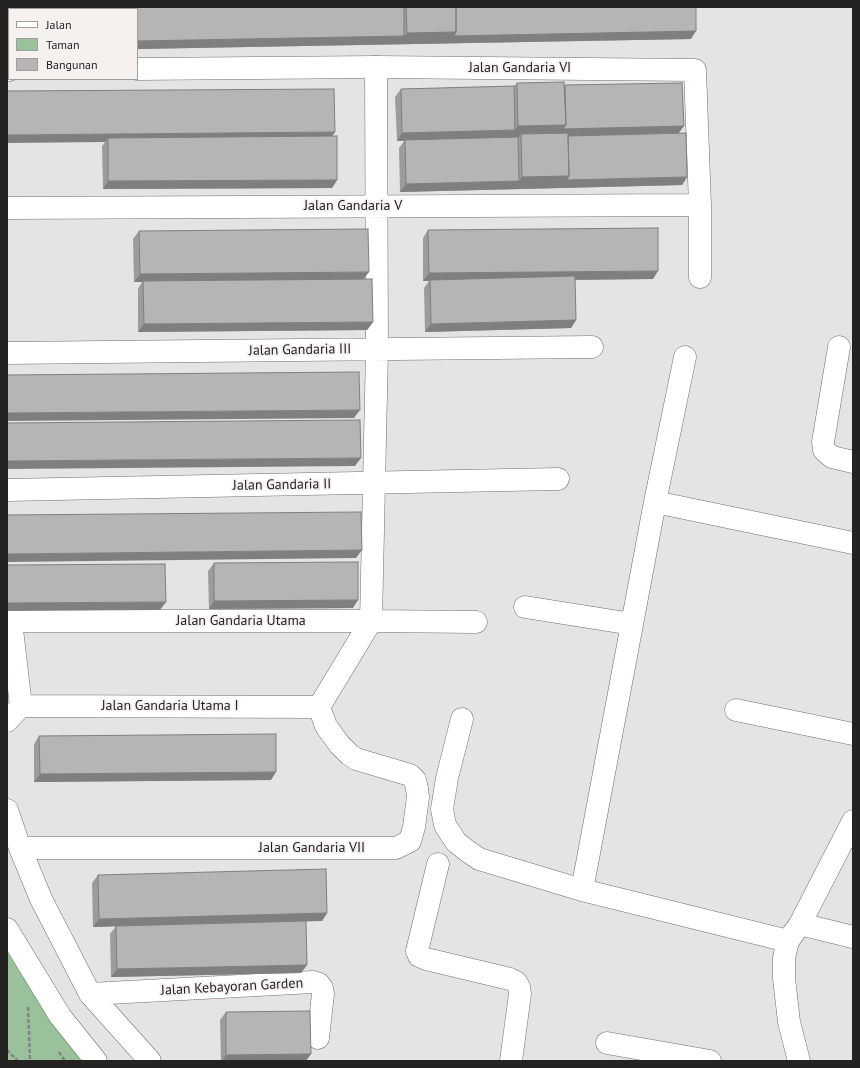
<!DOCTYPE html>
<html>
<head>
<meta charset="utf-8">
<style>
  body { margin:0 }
  #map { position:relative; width:860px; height:1068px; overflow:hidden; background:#e6e4e2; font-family:"PT Sans",sans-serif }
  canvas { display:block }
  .frame { position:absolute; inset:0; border:8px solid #242322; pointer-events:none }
  .legend { position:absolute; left:8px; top:8px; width:130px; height:72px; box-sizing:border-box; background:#f4f1ef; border:1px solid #a19f9d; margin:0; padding:5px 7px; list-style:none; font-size:12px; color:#242322 }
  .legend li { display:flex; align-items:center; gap:8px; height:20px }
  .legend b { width:20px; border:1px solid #a19f9d }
</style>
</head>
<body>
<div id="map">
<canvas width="860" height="1068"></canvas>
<div class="frame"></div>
<ul class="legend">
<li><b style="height:5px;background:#fff"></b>Jalan</li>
<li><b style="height:11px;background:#99c29c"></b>Taman</li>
<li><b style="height:11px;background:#b7b5b3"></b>Bangunan</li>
</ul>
</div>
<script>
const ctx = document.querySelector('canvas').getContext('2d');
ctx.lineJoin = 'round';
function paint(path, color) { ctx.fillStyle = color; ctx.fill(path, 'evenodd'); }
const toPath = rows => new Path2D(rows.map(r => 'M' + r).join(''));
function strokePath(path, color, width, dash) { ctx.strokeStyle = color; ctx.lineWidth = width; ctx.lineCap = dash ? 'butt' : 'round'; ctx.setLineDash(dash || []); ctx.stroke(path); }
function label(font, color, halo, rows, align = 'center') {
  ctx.font = font + ' "PT Sans",sans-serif'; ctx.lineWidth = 3.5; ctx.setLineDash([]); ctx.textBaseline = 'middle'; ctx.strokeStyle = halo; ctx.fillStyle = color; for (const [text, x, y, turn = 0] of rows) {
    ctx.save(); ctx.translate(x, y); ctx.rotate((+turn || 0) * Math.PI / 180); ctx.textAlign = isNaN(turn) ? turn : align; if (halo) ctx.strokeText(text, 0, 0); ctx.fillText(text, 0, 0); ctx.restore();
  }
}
paint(toPath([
  [7,940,87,1061,7,1061]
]), '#99c29c');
const minor = toPath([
  [137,69,376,67,695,70,700,205,700,277],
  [7,70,9,70],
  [7,208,700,205],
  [839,347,823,442,824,450,832,457,853,462],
  [7,353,592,347],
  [7,490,558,479],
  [655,502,853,543],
  [525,607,632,624],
  [7,621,371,621,476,622],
  [21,706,319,707],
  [319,707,371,621,377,349,376,67],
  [736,710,853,734],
  [462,719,447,778,442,809,445,825,456,842,466,850,479,859,582,890,788,941],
  [7,721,21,706,11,621],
  [7,810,20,848,41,899,90,994,150,1061],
  [20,848,396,848,410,841,414,827,418,797,417,789,415,780,410,775,356,759,349,754,339,744,326,726,319,707],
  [438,864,417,951,419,956,426,959,510,979,516,982,519,987,520,994,511,1061],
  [582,890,655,502,685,357],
  [800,924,853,937],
  [7,929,60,1016,96,1061],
  [90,994,313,982,319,984,322,988,323,994,318,1038],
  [607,1043,710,1061],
  [799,1061,789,1022,784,978,784,958,788,941,800,924,853,821]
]);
strokePath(minor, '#716f6d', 23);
strokePath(toPath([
  [28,1007,30,1061],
  [7,1050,18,1061],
  [59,1052,65,1061]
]), '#868483', 2.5, [4, 2]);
strokePath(minor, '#fff', 22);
paint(toPath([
  [7,7,696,7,691,39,137,49,9,9,9,51,7,51],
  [517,83,565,85,684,126,678,133,687,177,682,185,400,192,399,148,405,140,397,141,395,97,401,89,514,86],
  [7,91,332,136,337,180,332,188,103,189,102,146,105,142],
  [428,230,653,279,575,280,576,320,571,328,425,332,424,288,429,281,423,281,423,238],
  [139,231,364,279,373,322,367,330,138,332,138,289,142,282,134,282,133,239],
  [214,563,353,608,209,609,208,571],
  [39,736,271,780,34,782,34,744],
  [98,875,327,913,322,921,306,921,307,965,301,973,111,977,110,934,116,926,93,927,92,883],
  [226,1012,306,1061,221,1061,220,1020]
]), '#9d9c9a');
paint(toPath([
  [696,31,691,39,137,49,137,41,404,36,407,33,456,32],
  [7,43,9,43,9,51,7,51],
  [566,125,684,126,678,134,521,138,521,134,518,138,397,141,402,133,515,130,518,126],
  [335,132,329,141,108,138,105,142,7,143,7,135],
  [569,176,687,177,682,185,400,192,406,184,519,181,522,177],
  [337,180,332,188,103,189,108,181],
  [658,271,653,279,430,281,430,280,429,281,423,281,429,273],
  [369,272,363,280,143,281,142,282,134,282,140,274],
  [576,320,571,328,425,332,431,324],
  [373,322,367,330,138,332,144,324],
  [360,410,354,418,7,421,7,413],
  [361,458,355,466,7,469,7,461],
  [362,550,356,558,7,562,7,554],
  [358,600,353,608,209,609,214,601],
  [166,602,160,610,7,611,7,603],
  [276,772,271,780,34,782,40,774],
  [327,913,322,921,93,927,99,919],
  [307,965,301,973,111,977,117,969],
  [311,1054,306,1061,222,1061,226,1055]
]), '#807f7d');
const building = toPath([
  [7,7,404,7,404,36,137,41,137,9,9,9,9,43,7,43,7,7],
  [406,7,456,7,456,32,407,33,406,7],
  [456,7,696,7,696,31,454,36,456,32,456,7],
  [564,82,566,125,518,126,517,83,564,82],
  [682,83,684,126,563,129,566,125,565,85,682,83],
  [514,86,515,130,402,133,401,89,514,86],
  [334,89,335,132,7,135,7,91,334,89],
  [568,133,569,176,522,177,521,134,568,133],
  [686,133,687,177,567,180,569,176,568,136,686,133],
  [337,136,337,180,108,181,108,138,337,136],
  [518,137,519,181,406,184,405,140,518,137],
  [658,228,658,271,429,273,428,230,658,228],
  [368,229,369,272,140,274,139,231,368,229],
  [575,276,576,320,431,324,430,280,575,276],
  [372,279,373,322,144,324,143,281,372,279],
  [359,372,360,410,7,413,7,375,359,372],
  [360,420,361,458,7,461,7,423,360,420],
  [361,512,362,550,7,554,7,515,361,512],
  [358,562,358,600,214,601,214,563,358,562],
  [165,564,166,602,7,603,7,565,165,564],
  [276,734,276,772,40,774,39,736,276,734],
  [326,869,327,913,99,919,98,875,326,869],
  [306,921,307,965,117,969,116,926,306,921],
  [310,1011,311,1054,226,1055,226,1012,310,1011]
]);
paint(building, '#b7b5b3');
strokePath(building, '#807f7d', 1);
label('14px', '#242322', '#f4f1ef', [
  ["Jalan Gandaria VI",520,68],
  ["Jalan Gandaria V",353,206],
  ["Jalan Gandaria III",300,350,-1],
  ["Jalan Gandaria II",282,485,-1],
  ["Jalan Gandaria Utama",241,621],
  ["Jalan Gandaria Utama I",170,706],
  ["Jalan Gandaria VII",312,848],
  ["Jalan Kebayoran Garden",232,987,-3]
]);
</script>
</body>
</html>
